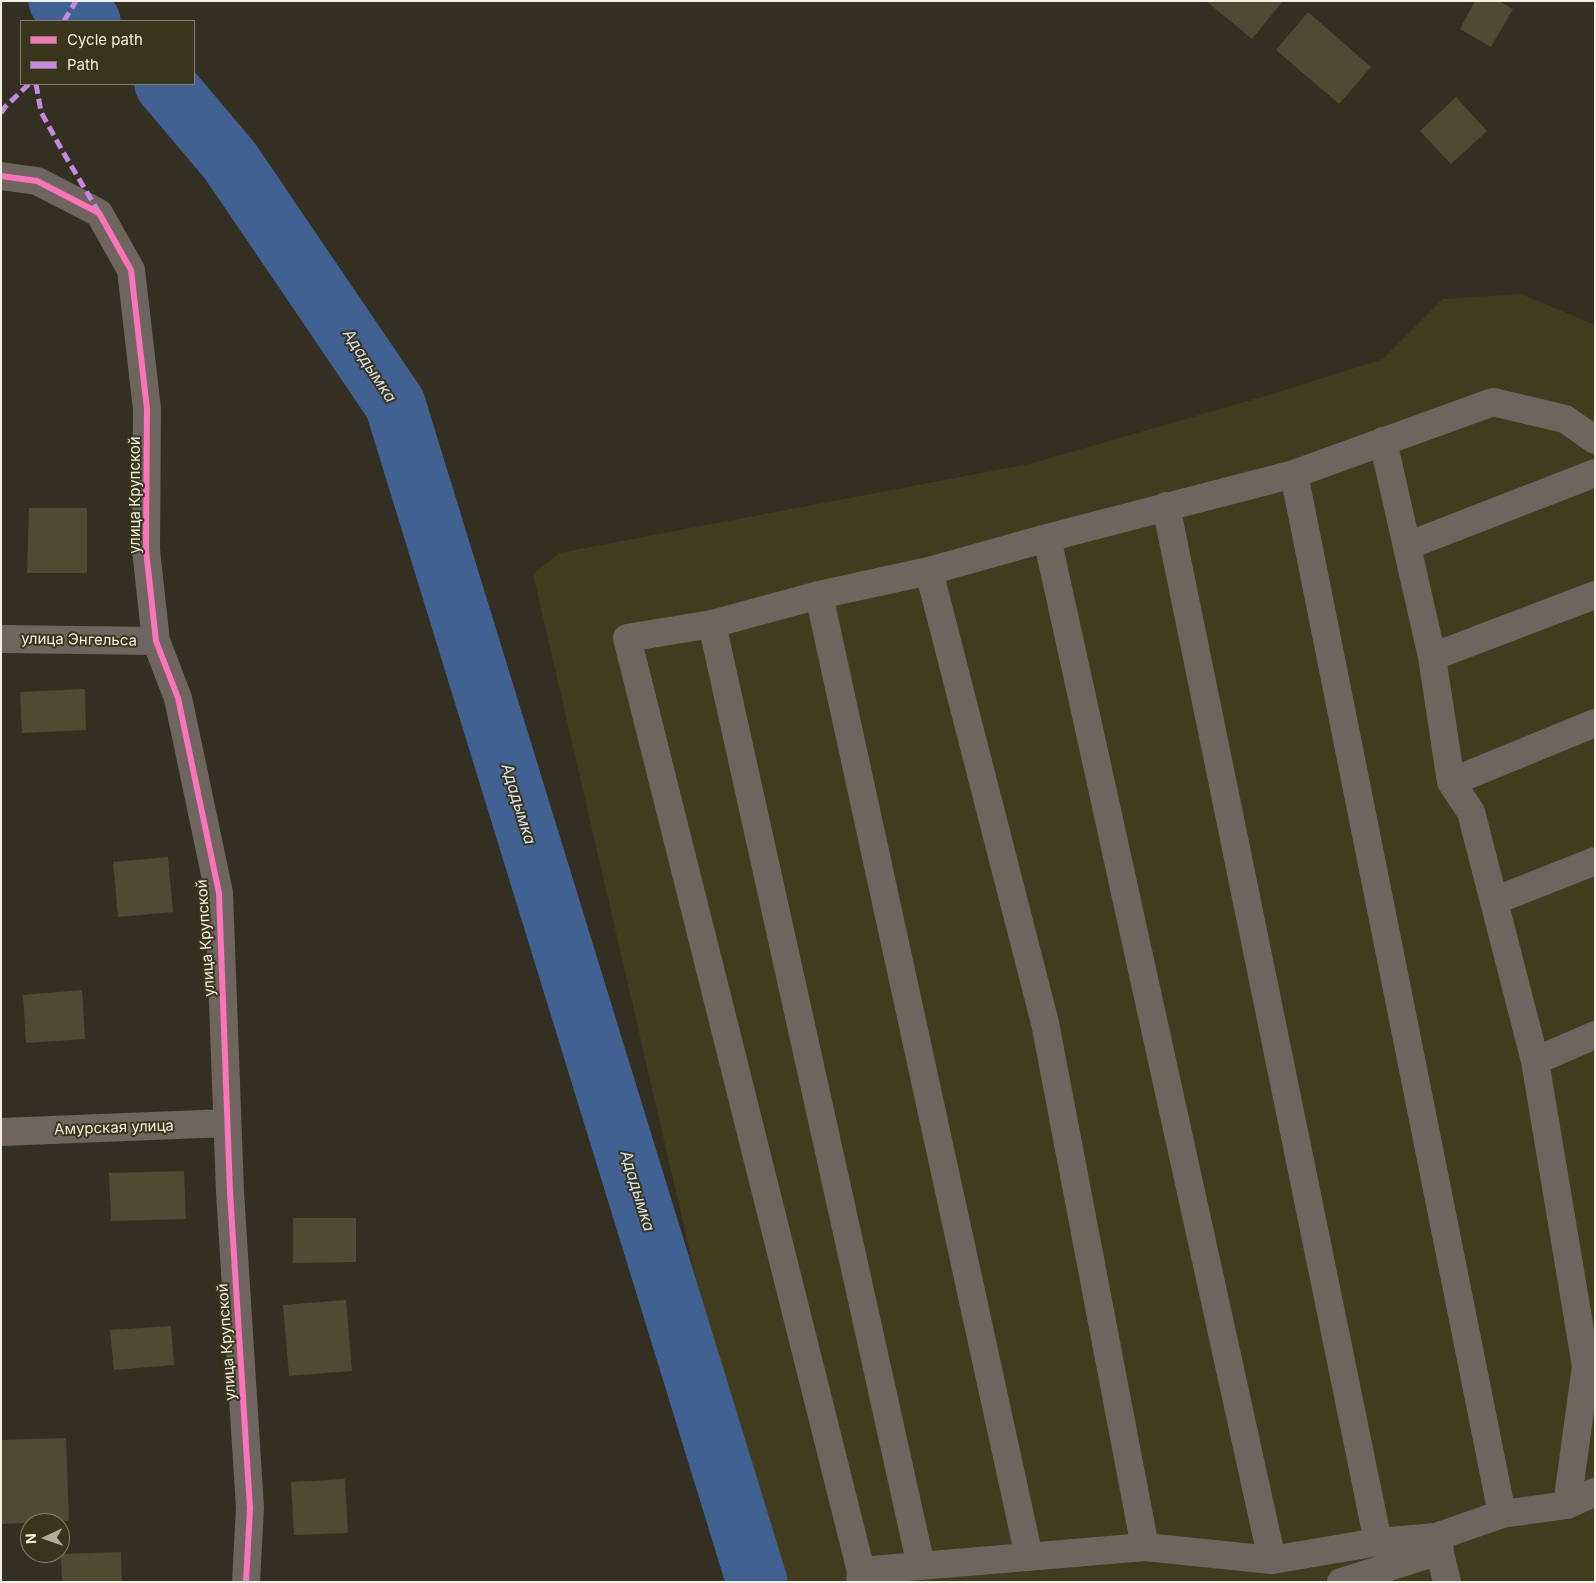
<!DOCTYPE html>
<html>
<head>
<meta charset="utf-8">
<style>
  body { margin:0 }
  #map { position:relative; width:1596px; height:1583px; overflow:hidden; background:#333022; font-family:Inter,sans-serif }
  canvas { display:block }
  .frame { position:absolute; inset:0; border:2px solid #f2f0e1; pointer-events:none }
  .legend { position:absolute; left:20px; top:20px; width:175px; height:65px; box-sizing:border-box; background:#39351c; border:1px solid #83806b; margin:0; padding:6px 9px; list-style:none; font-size:15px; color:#f2f0e1 }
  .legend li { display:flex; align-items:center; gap:10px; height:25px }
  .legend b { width:25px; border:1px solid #83806b }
  .north { position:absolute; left:20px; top:1513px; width:50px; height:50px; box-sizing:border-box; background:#39351c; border:1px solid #83806b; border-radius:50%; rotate:267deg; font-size:14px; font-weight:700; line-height:20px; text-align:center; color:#f2f0e1 }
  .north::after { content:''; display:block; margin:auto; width:18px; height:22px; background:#afad9e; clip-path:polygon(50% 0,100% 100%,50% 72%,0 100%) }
</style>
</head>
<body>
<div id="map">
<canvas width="1596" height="1583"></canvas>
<div class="frame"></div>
<ul class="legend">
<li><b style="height:6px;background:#fb73b8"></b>Cycle path</li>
<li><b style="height:6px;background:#c787e3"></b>Path</li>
</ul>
<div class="north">N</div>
</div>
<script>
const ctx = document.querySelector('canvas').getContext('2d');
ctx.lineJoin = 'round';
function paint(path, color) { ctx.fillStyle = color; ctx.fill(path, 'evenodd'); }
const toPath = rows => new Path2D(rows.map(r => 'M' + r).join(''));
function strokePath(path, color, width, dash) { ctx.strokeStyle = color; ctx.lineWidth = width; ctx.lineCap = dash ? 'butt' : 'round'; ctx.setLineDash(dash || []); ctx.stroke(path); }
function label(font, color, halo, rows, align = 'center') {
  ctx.font = font + ' Inter,sans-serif'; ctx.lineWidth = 4; ctx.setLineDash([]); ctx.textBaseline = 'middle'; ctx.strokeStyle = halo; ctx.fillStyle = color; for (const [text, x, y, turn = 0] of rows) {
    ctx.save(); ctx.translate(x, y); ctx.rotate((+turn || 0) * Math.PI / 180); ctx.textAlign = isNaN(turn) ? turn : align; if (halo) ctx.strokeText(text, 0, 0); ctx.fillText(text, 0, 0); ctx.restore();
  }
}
paint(toPath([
  [1521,294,1595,325,1595,1582,769,1582,713,1352,533,574,559,553,1029,464,1276,393,1383,359,1443,299]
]), '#413c1e');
strokePath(toPath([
  [59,1,90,21],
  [165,84,230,161,395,404,757,1582]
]), '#426193', 61);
paint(toPath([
  [1206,1,1283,1,1252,39],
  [1475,1,1499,1,1513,9,1491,47,1460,29],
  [1308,12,1371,67,1339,104,1276,50],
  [1456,97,1487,131,1451,164,1420,131],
  [29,508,87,508,87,573,27,573],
  [85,689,86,730,22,733,20,692],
  [168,857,173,912,118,917,113,862],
  [82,990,85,1039,26,1043,23,995],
  [184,1171,186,1219,111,1221,109,1173],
  [293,1218,356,1218,356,1262,293,1263],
  [346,1300,352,1371,289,1376,283,1305],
  [171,1326,174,1365,114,1370,110,1330],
  [66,1438,69,1521,1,1524,1,1440],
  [345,1479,348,1533,294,1535,291,1482],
  [121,1552,122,1582,62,1582,61,1554]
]), '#4e4a34');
strokePath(toPath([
  [1,176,37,181,99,213,131,270,147,409,146,550,156,641,178,698,219,893,230,1192,250,1508,246,1582],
  [1383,441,1432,657,1451,782,1471,812,1535,1061,1586,1366,1567,1505,1595,1492],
  [1294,474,1502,1514],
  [1166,506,1378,1542],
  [1047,538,1272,1560],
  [1407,546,1595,473],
  [929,571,1045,1023,1145,1547],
  [819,595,1029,1557],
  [712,624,921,1566],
  [1,639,156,641],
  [1432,657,1595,595],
  [1451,782,1595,723],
  [1494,901,1595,861],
  [1535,1061,1595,1035],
  [1,1132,227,1123],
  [1436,1537,1447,1582],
  [861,1571,627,638,712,624,819,595,929,571,1047,538,1294,474,1493,402,1565,419,1595,440],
  [860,1582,861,1571,1145,1547,1272,1560,1378,1542,1436,1537,1502,1514,1567,1505],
  [1341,1582,1440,1551]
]), '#6e665e', 28);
strokePath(toPath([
  [64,21,76,1],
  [36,84,41,112,63,152,98,211],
  [1,113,5,107,29,84]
]), '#c787e3', 5, [10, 5]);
strokePath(toPath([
  [1,176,37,181,99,213,131,270,147,409,146,550,156,641,178,698,219,893,230,1192,250,1508,246,1582]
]), '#fb73b8', 6);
label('15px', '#f2f0e1', '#39351c', [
  ["улица Крупской",135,495,-90],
  ["улица Энгельса",79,640,1],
  ["улица Крупской",206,938,-94],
  ["Амурская улица",114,1128,-2],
  ["улица Крупской",227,1342,-94]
]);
label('italic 16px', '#d5e0f1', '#39351c', [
  ["Ададымка",369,366,57],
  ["Ададымка",518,804,73],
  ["Ададымка",637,1191,73]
]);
</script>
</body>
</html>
